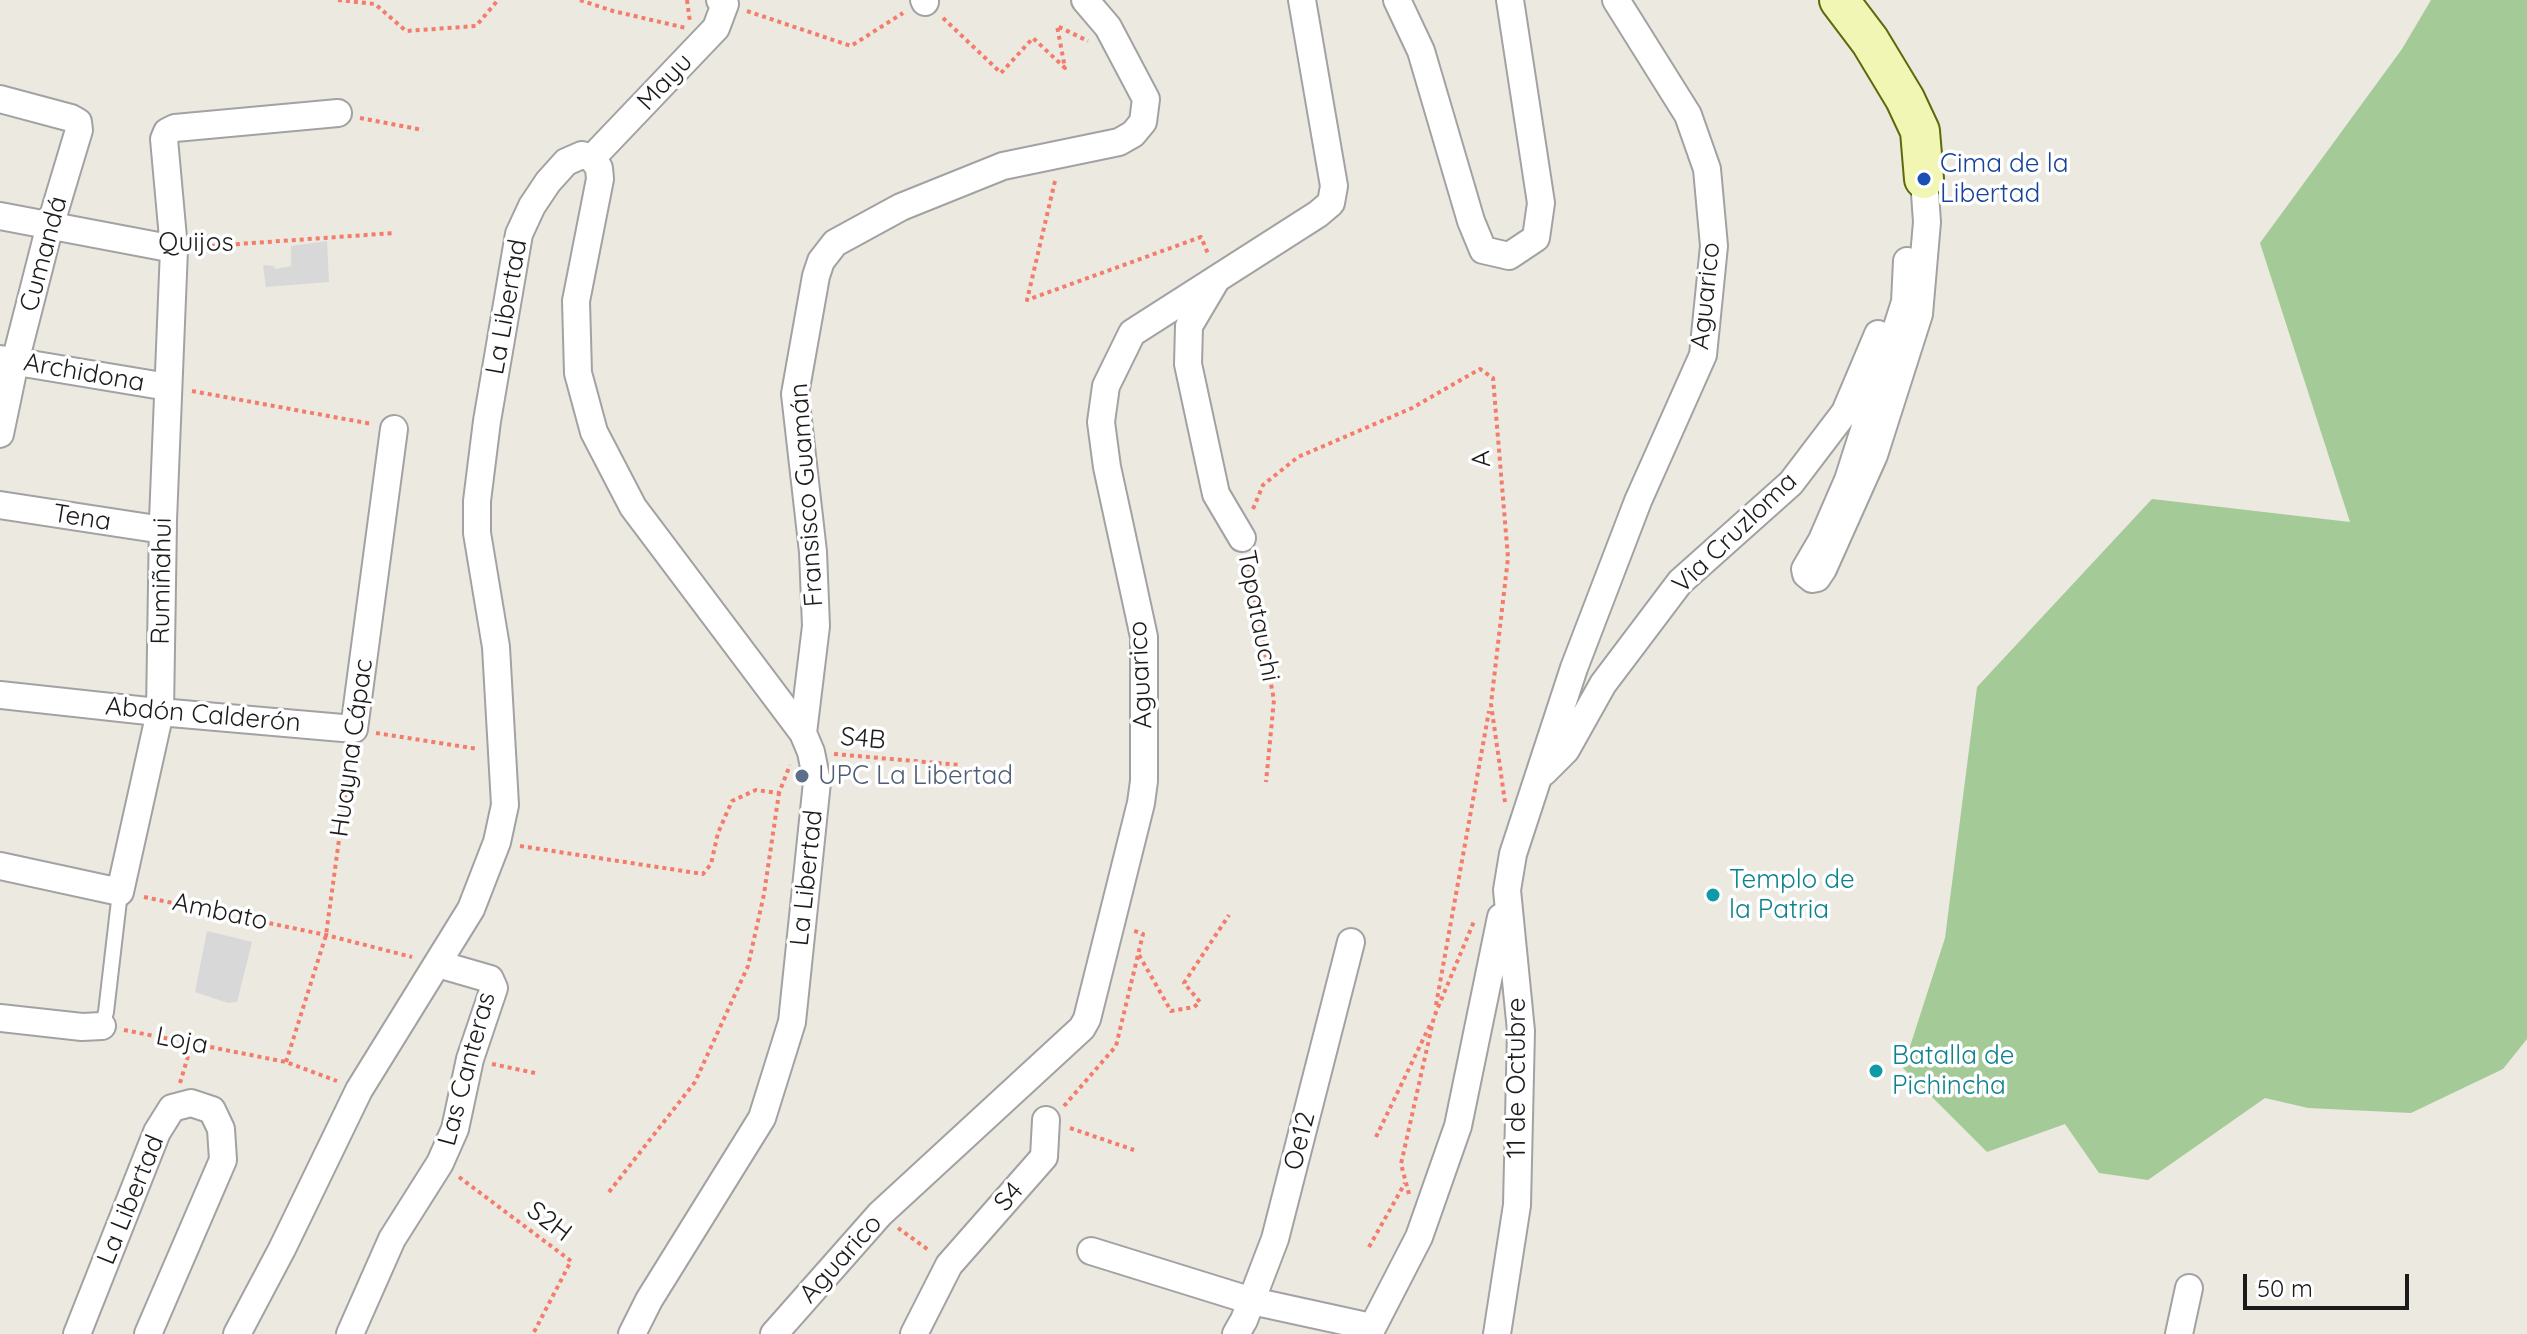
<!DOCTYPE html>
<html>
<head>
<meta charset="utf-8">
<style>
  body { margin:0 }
  #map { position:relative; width:2527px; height:1334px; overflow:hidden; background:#ece9e1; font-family:Quicksand,sans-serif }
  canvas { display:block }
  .scale { position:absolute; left:2243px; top:1274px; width:166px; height:36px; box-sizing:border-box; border:4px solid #1b1b1b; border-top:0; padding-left:10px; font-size:24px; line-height:28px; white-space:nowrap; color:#1b1b1b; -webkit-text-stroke:6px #fff; paint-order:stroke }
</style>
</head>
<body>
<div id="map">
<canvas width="2527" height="1334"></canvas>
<div class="scale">50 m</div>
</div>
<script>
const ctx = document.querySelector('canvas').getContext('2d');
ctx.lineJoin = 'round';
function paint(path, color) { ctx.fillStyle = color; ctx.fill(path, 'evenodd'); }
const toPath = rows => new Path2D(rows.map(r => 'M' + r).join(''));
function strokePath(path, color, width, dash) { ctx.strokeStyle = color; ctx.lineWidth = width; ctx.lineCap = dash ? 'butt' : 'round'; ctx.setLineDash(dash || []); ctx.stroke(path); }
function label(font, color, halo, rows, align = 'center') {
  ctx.font = font + ' Quicksand,sans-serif'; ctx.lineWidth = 7; ctx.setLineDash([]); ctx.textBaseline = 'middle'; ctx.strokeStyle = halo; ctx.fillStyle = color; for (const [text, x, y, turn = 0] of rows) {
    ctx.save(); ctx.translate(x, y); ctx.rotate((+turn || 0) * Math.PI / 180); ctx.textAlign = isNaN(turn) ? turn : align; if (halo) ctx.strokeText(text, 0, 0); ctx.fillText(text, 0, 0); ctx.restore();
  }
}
paint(toPath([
  [327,241,329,282,266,287,263,265,274,266,275,269,291,266,291,246],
  [207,931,252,942,237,1002,228,1003,195,992]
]), '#d9d8d8');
paint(toPath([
  [2431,0,2527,0,2527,1039,2503,1069,2411,1113,2308,1108,2265,1098,2148,1180,2099,1173,2065,1124,1987,1152,1903,1068,1945,938,1977,687,2152,499,2350,522,2260,243,2402,49]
]), '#a4ca97');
const lane = toPath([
  [102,1026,106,1012,120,892]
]);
const street = toPath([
  [924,0,925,2],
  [1397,0,1421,51,1471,221,1483,250,1509,256,1536,238,1541,203,1510,0],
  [0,99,71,118,78,122,79,130,48,233,15,362,0,434],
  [592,158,716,28,725,4,720,0],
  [0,216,174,249],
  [1907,261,1905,302,1848,480,1822,540,1805,569,1806,574,1812,579,1817,578,1823,569,1874,455,1919,314,1927,222,1924,179],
  [1215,282,1189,326,1188,364,1216,494,1242,538],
  [0,359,168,387],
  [0,505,163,530],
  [0,695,148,711,354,729,394,429],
  [803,733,816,626,813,552,795,394,816,276,821,261,835,243,901,207,1003,166,1119,142,1133,134,1143,122,1146,99,1108,27,1085,0],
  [1544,772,1566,750,1603,684,1680,582,1791,483,1845,412,1878,334],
  [0,866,120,892,160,712,163,520,174,249,164,139,167,132,175,128,338,113],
  [0,1018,82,1027,102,1026],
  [1091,1251,1252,1301,1371,1327],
  [77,1334,157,1132,172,1108,191,1103,212,1110,221,1129,223,1160,148,1334],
  [237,1334,282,1249,359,1090,471,909,497,842,505,805,496,647,477,533,477,501,487,421,519,234,532,206,548,182,566,162,582,155,592,158,599,168,600,179,576,301,578,373,594,432,633,507,803,733,811,752,817,782,792,1022,762,1118,649,1300,632,1334],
  [350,1334,392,1239,440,1163,455,1129,470,1059,494,988,490,979,438,964],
  [774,1334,880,1214,1082,1028,1087,1019,1141,803,1144,781,1144,637,1107,467,1101,422,1106,386,1132,333,1318,214,1331,203,1334,186,1302,0],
  [914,1334,949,1265,1044,1157,1046,1120],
  [1236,1334,1244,1320,1275,1239,1351,942],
  [1369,1334,1419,1237,1458,1126,1501,917],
  [1497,1334,1517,1205,1521,1031,1507,890,1513,854,1574,668,1638,501,1703,355,1714,246,1707,169,1688,115,1616,0],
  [2179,1334,2189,1288]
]);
const secondary = toPath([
  [1839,0,1870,41,1905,99,1920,131,1924,179]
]);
strokePath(lane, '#a2a2a2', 18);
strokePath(street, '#a2a2a2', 30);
strokePath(secondary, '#5d6a09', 42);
strokePath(toPath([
  [338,0,375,4,406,31,476,26,498,0],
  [580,0,613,11,686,28],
  [687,0,690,22],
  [747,11,851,46,903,13],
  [943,18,1001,73,1033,38,1065,68,1057,26,1088,41],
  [360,118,423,130],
  [1055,181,1027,300,1201,237,1209,256],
  [196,247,394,233],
  [192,391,372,424],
  [1253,509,1263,485,1298,457,1412,408,1480,369,1493,378,1508,558,1491,704,1505,802],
  [1247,559,1274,700,1266,782],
  [376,733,478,749],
  [834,754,960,765],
  [520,846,703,874,711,864,718,833,732,801,756,790,779,793,790,765],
  [144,897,326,935,412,957],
  [1139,955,1171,1011,1194,1007,1200,1002,1184,983,1229,915],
  [1436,1005,1489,711],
  [124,1030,286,1062,337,1081],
  [286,1062,326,935,351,752],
  [492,1064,535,1073],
  [180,1083,192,1043],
  [1064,1106,1116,1046,1143,934,1132,930],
  [1070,1128,1134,1150],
  [1376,1137,1430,1025],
  [459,1177,571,1261,533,1334],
  [609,1192,695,1082,748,966,764,894,779,793],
  [1409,1194,1401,1164,1434,1017,1475,919],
  [898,1228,930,1251],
  [1369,1247,1405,1183]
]), '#f37c6b', 4, [4, 4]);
strokePath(lane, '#fff', 14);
strokePath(street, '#fff', 26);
strokePath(secondary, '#f1f6b5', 38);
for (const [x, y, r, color] of [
  [1924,179,8,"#1a4fb4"],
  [802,776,8,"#5c6f8a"],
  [1713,895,8,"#0f9aa8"],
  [1876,1071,8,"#0f9aa8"]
]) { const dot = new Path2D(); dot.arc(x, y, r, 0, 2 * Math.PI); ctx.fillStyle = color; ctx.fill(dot); strokePath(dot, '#fff', 3); }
label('26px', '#1b1b1b', '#fff', [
  ["Mayu",665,82,-47],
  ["Quijos",196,243],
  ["Cumandá",44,254,-75],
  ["Aguarico",1706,296,-84],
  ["La Libertad",507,307,-80],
  ["Archidona",84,373,10],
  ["A",1482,459,-94],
  ["Fransisco Guamán",807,495,-94],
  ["Tena",82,518,9],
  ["Via Cruzloma",1735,533,-44],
  ["Rumiñahui",162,581,-89],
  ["Topatauchi",1258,616,79],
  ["Aguarico",1141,675,-93],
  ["Abdón Calderón",203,715,5],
  ["S4B",863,739,5],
  ["Huayna Cápac",352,748,-82],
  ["La Libertad",807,878,-84],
  ["Ambato",220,912,12],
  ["Loja",182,1041,11],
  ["Las Canteras",467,1069,-75],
  ["11 de Octubre",1517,1078,-90],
  ["Oe12",1300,1141,-76],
  ["S4",1009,1197,-49],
  ["La Libertad",131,1200,-68],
  ["S2H",549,1222,37],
  ["Aguarico",841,1259,-48]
]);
label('26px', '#164399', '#fff', [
  ["Cima de la",1940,164],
  ["Libertad",1940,194]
], 'left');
label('26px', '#4e5e75', '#fff', [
  ["UPC La Libertad",818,776]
], 'left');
label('26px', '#0d838f', '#fff', [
  ["Templo de",1729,880],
  ["la Patria",1729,910],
  ["Batalla de",1892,1056],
  ["Pichincha",1892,1086]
], 'left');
</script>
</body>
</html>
